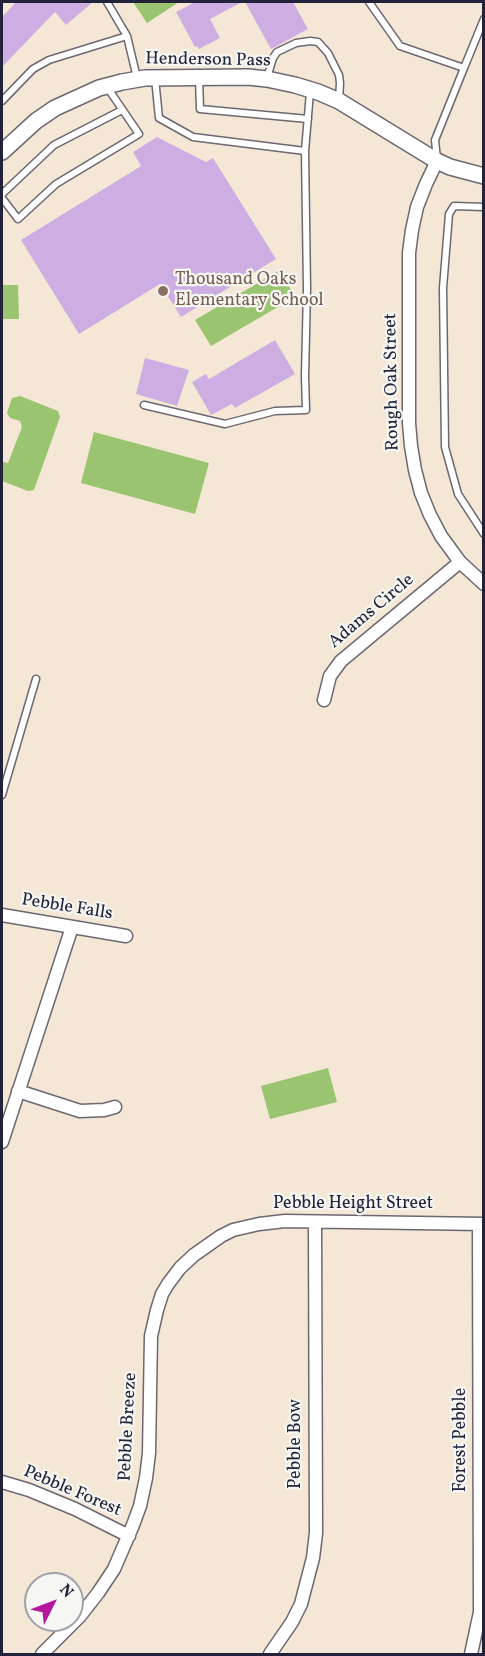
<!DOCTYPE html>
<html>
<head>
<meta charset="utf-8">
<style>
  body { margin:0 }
  #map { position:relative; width:485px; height:1656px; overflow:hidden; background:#f4e7d6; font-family:Vollkorn,serif }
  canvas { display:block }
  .frame { position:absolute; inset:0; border:3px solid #22223b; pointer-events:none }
  .north { position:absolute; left:24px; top:1572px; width:60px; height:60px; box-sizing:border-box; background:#f6f6f2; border:2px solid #a1a1a9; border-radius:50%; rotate:48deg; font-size:16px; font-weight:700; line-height:24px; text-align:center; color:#22223b }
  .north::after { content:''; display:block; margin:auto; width:21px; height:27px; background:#b5179e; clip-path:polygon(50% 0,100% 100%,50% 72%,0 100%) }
</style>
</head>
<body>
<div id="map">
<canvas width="485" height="1656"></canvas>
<div class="frame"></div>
<div class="north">N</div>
</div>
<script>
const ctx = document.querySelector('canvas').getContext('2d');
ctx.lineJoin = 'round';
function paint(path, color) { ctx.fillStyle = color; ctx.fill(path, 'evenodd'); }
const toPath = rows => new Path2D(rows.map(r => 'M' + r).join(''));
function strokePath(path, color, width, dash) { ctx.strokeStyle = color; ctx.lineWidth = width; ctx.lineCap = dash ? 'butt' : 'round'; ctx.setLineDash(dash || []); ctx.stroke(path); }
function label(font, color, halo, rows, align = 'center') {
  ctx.font = font + ' Vollkorn,serif'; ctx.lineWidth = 4.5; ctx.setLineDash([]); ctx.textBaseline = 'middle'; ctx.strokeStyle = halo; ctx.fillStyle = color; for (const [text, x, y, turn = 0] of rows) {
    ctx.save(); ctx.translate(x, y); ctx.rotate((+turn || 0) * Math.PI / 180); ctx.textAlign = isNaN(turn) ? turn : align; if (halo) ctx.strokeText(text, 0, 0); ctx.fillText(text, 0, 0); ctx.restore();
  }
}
paint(toPath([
  [133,2,179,2,147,23],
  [280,270,295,297,211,346,195,320],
  [2,285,18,285,19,319,2,319],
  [20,396,58,411,60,417,34,490,28,491,2,481,3,462,8,463,22,427,20,421,10,418,7,413,12,398],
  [94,432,209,463,195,514,81,483],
  [328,1068,337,1102,270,1119,261,1086]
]), '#9ac470');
paint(toPath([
  [16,2,93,2,66,25,55,12,2,67,2,17],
  [195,2,242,2,210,19,220,38,199,49,197,46,195,47,176,12],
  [245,2,293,2,308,29,271,49],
  [157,137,206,162,213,158,276,259,181,317,160,284,79,334,21,240,141,166,133,152],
  [275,340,295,374,235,408,232,404,211,415,192,382,206,374,209,379],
  [145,358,189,370,177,406,136,394]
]), '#ceaee2');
const service = toPath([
  [107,2,127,36],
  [369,2,400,46,464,68,435,140,437,159],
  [464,68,484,19],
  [155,78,159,118,193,137,305,151,310,92],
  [199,78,200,109,308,119],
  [267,78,273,58,277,52,296,43,310,41,318,42,328,53,339,75,340,83,339,100],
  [2,101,33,69,49,60,127,36,137,78],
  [2,194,54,145,122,110],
  [2,198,18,219,56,184,139,134,107,87],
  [484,207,454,206,449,214,443,288,445,447,458,494,484,534],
  [144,405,225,424,275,411,306,410,305,376,307,289,305,151],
  [2,795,36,679]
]);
const minor = toPath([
  [437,161,426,184,417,207,412,230,409,253,409,423,411,446,415,470,421,493,430,515,441,536,460,562,484,584],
  [324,700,330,676,341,661,460,562],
  [2,915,126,936],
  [18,1091,80,1111,104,1110,115,1107],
  [2,1142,72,927],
  [2,1482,29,1490,75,1509,129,1536],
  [42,1654,80,1616,98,1593,114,1569,133,1525,140,1506,146,1478,149,1453,151,1336,157,1310,162,1294,168,1284,180,1268,194,1255,221,1236,233,1230,259,1224,285,1221,484,1224],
  [270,1654,292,1622,301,1604,313,1558,316,1533,315,1222],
  [471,1654,480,1612,479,1224]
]);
const tertiary = toPath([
  [2,152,36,121,55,108,99,88,122,82,145,78,248,77,267,79,295,85,318,92,339,101,437,161,450,167,484,176]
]);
strokePath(service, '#6c6771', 9);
strokePath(minor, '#6c6771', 15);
strokePath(tertiary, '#6c6771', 18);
strokePath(service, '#fff', 6);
strokePath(minor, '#fff', 12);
strokePath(tertiary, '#fff', 15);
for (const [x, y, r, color] of [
  [163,291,6,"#8d6e63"]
]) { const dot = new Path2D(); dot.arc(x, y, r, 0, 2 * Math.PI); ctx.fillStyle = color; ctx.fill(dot); strokePath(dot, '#f6f6f2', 2); }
label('18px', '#22223b', '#f6f6f2', [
  ["Henderson Pass",208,61,1],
  ["Rough Oak Street",393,382,-91],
  ["Adams Circle",372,612,-40],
  ["Pebble Falls",67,908,9],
  ["Pebble Height Street",353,1205],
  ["Pebble Breeze",129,1427,-87],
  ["Forest Pebble",462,1440,-90],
  ["Pebble Bow",297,1444,-90],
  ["Pebble Forest",72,1492,23]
]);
label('18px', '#785e54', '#f6f6f2', [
  ["Thousand Oaks",175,281],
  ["Elementary School",175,302]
], 'left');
</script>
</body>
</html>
